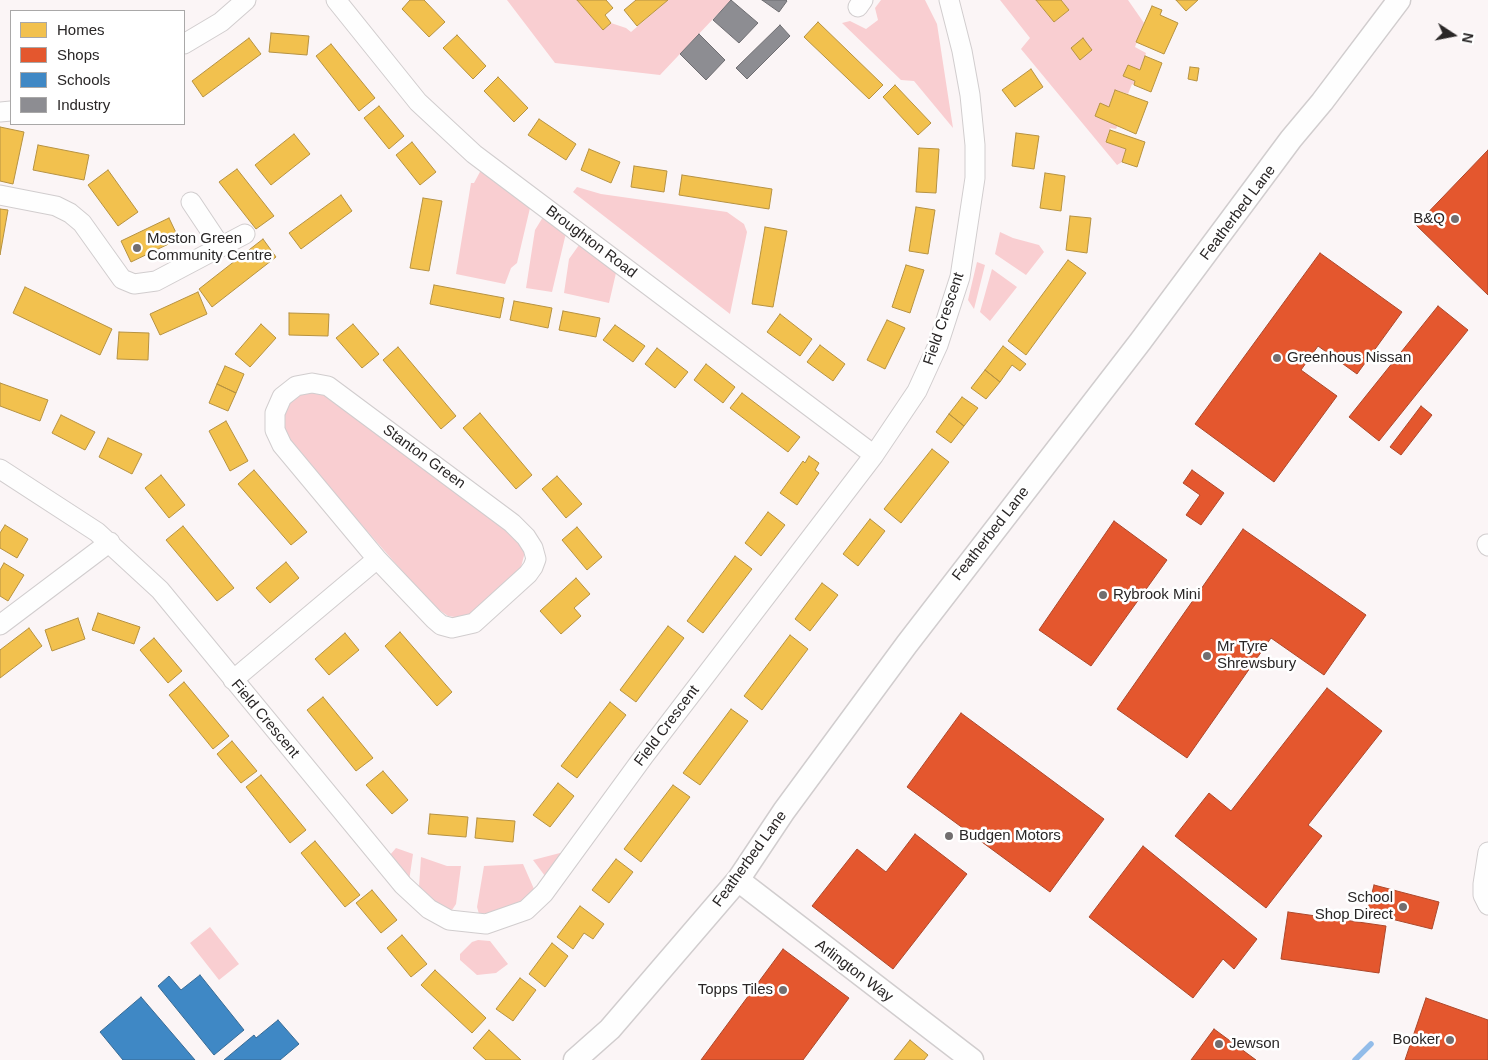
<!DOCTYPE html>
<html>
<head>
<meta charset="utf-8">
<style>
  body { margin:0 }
  #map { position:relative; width:1488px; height:1060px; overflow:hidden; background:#fbf5f6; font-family:Arial,sans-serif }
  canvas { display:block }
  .legend { position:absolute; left:10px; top:10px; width:175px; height:115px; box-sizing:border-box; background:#fff; border:1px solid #a9a8a8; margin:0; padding:6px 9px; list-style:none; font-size:15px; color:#292626 }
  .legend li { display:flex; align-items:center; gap:10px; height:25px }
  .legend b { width:25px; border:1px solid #a9a8a8 }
  .north { position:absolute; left:1428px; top:10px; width:50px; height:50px; -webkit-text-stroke:4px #fff; paint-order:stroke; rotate:101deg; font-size:14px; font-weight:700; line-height:20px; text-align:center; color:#292626 }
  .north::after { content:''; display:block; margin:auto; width:18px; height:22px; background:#292626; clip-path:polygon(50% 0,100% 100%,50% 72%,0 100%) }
</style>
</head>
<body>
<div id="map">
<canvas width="1488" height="1060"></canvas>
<ul class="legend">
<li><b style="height:14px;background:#f2c14e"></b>Homes</li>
<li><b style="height:14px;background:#e4572e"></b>Shops</li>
<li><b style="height:14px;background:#3f88c5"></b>Schools</li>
<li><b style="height:14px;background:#8d8d92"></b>Industry</li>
</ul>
<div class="north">N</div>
</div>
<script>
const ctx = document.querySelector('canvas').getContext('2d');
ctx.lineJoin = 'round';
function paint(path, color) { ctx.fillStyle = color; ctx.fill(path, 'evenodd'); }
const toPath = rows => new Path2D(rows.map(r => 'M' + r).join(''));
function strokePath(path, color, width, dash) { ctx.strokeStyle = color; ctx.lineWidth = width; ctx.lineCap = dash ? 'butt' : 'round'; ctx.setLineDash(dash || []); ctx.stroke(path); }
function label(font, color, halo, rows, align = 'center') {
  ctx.font = font + ' Arial,sans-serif'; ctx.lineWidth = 5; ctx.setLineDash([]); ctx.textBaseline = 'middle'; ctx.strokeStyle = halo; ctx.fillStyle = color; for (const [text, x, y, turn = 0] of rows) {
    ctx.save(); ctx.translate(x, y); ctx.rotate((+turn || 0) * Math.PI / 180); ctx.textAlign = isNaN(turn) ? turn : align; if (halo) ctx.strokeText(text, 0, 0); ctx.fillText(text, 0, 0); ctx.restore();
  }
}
paint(toPath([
  [507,0,577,0,603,30,611,23,626,28,631,32,668,0,731,0,660,75,555,63],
  [881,0,925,0,937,24,953,128,914,81,901,80,842,23,850,21,866,29,878,20,875,8],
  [1000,0,1036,0,1054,22,1069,10,1061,0,1128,0,1144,23,1135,47,1146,53,1140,70,1128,66,1123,76,1135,81,1134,85,1132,84,1128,94,1115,90,1109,107,1100,104,1095,116,1118,125,1116,129,1110,128,1106,142,1126,149,1122,162,1117,165,1021,49,1030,38],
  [481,170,530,208,517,263,511,268,505,284,456,274,471,183,474,183],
  [577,187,601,194,727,212,744,224,747,232,730,314,573,192],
  [543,217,566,233,552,292,526,288,535,230],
  [1000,232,1013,238,1039,245,1044,252,1026,275,995,254],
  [579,245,616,273,609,303,564,293,569,259],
  [977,262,985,265,974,309,968,300],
  [992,269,1017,287,990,321,980,312],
  [312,390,327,394,520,538,525,552,521,567,472,615,461,618,448,616,432,605,289,442,282,420,285,403,296,393],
  [396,848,413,854,409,881,390,855],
  [560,853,563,856,545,876,533,860],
  [421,857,447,866,461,866,456,904,452,910,439,905,421,892,419,887],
  [523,864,534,889,533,893,524,902,498,913,479,914,477,907,484,866],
  [210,927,239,964,219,980,190,943],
  [478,940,490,941,508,964,496,973,477,975,460,960,460,954,472,942]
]), '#f9ced1');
const homes = toPath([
  [410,0,424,0,445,22,429,37,402,9,410,0],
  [577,0,606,0,613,8,605,15,611,23,603,30,577,0],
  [636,0,668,0,637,26,624,10,636,0],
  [1036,0,1061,0,1069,10,1054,22,1036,0],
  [1176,0,1198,0,1186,11,1176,0],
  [1152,6,1162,10,1160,15,1178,23,1164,54,1136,42,1152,6],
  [818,22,883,85,869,99,804,37,818,22],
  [271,33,309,36,307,55,269,52,271,33],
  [457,35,486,66,473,79,443,48,457,35],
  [249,38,261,54,203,97,192,81,249,38],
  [1083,38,1092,50,1080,60,1071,48,1083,38],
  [331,44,375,98,359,111,316,56,331,44],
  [1145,56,1162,63,1151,92,1134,85,1135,81,1123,76,1128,65,1140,70,1145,56],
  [1190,67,1199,68,1197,81,1188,79,1190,67],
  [1031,69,1043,87,1015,107,1002,90,1031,69],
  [498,77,528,108,514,122,484,91,498,77],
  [895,85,931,123,918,135,883,97,895,85],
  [1115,90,1148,102,1136,134,1095,116,1100,103,1109,107,1115,90],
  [379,106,404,136,389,149,364,118,379,106],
  [539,119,576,144,566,160,528,135,539,119],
  [0,127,24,132,13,184,0,181,0,127],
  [1110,130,1145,142,1137,167,1122,162,1126,149,1106,142,1110,130],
  [1016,133,1039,136,1034,169,1012,166,1016,133],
  [294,134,310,154,271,185,255,165,294,134],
  [412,142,436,172,420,185,396,155,412,142],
  [38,145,89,155,84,180,33,170,38,145],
  [919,148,939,149,936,193,916,192,919,148],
  [589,149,620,162,611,183,581,170,589,149],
  [634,166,667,171,664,192,631,187,634,166],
  [237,169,274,216,256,229,219,182,237,169],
  [108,170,138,212,118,226,88,185,108,170],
  [1045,173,1065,176,1061,211,1040,208,1045,173],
  [682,175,772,189,769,209,679,195,682,175],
  [341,195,352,211,301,249,289,233,341,195],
  [423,198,442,201,429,271,410,268,423,198],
  [916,207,935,210,928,254,909,251,916,207],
  [0,209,8,210,0,255,0,209],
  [1070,216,1091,218,1087,253,1066,250,1070,216],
  [169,218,179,239,131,262,121,241,169,218],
  [765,227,787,231,773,307,752,304,765,227],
  [263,239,276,257,212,307,199,289,263,239],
  [1068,260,1086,273,1026,355,1008,341,1068,260],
  [906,265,924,270,910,313,892,307,906,265],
  [434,285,504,298,500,318,430,304,434,285],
  [25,287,112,329,100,355,13,313,25,287],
  [198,292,207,314,160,335,150,314,198,292],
  [514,301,552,308,548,328,510,320,514,301],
  [563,311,600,318,596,337,559,330,563,311],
  [289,313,329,314,328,336,289,335,289,313],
  [780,314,812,339,800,356,767,332,780,314],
  [887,320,905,328,885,369,867,360,887,320],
  [261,324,276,338,250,367,235,354,261,324],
  [353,324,379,354,362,368,336,338,353,324],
  [615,325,645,346,633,362,603,340,615,325],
  [119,332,149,333,148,360,117,359,119,332],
  [820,345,845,364,833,381,807,362,820,345],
  [1003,346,1026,364,1020,371,1012,365,1000,382,985,370,1003,346],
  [398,347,456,416,441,429,383,360,398,347],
  [657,348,688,372,675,388,645,364,657,348],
  [706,364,735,387,723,403,694,380,706,364],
  [225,366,244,374,236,393,217,384,225,366],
  [985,370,1000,382,986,399,971,388,985,370],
  [0,383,48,400,40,421,0,406,0,383],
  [217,384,236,393,228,411,209,403,217,384],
  [742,393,800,437,788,452,730,408,742,393],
  [962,397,978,408,964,426,949,414,962,397],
  [480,413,532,475,516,489,463,428,480,413],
  [949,414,964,426,951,443,936,432,949,414],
  [61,415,95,432,85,450,52,433,61,415],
  [226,421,248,461,230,471,209,431,226,421],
  [108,438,142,454,132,474,99,457,108,438],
  [932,449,949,462,901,523,884,509,932,449],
  [809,456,819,463,815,470,819,473,797,505,780,493,803,461,805,463,809,456],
  [254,470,307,532,291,545,238,484,254,470],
  [161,475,185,505,169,518,145,488,161,475],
  [557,476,582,504,566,518,542,489,557,476],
  [768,512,785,525,761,556,745,543,768,512],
  [870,519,885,531,858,566,843,554,870,519],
  [5,525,28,539,17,558,0,548,0,533,5,525],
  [183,526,234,588,217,601,166,540,183,526],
  [577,527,602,557,587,570,562,540,577,527],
  [735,556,752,569,703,633,687,621,735,556],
  [286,562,299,578,270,603,256,588,286,562],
  [4,563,24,575,8,601,0,596,0,570,4,563],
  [576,578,590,594,574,608,581,616,561,634,540,611,576,578],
  [822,583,838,595,810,631,795,619,822,583],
  [98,613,140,627,134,644,92,630,98,613],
  [78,618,85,639,52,651,45,630,78,618],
  [668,626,684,638,636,702,620,690,668,626],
  [29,628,42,646,0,678,0,650,29,628],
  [400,632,452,692,437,706,385,646,400,632],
  [345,633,359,650,329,675,315,659,345,633],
  [790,635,808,649,762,710,744,696,790,635],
  [154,638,182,671,168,683,140,650,154,638],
  [184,682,229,736,213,749,169,695,184,682],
  [323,697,373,758,356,771,307,710,323,697],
  [610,702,626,715,577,778,561,766,610,702],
  [731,709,748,721,700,785,683,773,731,709],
  [232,741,257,771,241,783,217,754,232,741],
  [383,771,408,800,392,814,366,785,383,771],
  [261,775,306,830,290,843,246,787,261,775],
  [558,783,574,796,550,827,533,815,558,783],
  [673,785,690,797,641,862,624,849,673,785],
  [430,814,468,817,466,837,428,834,430,814],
  [477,818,515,821,513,842,475,838,477,818],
  [315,841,360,895,345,907,301,853,315,841],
  [616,859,633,872,609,903,592,890,616,859],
  [372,890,397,920,381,933,356,903,372,890],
  [580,906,604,924,593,939,584,933,573,949,557,937,580,906],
  [402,935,427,964,411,977,387,948,402,935],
  [552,943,568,956,545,987,529,974,552,943],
  [435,970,486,1018,472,1033,421,985,435,970],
  [520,978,536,990,513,1021,496,1009,520,978],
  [489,1030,521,1060,486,1060,473,1048,489,1030],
  [910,1040,928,1055,924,1060,894,1060,910,1040]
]);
paint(homes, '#f2c14e');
strokePath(homes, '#b69242', 1);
const shops = toPath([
  [1488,150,1488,295,1416,225,1488,150],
  [1320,253,1402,312,1357,374,1318,346,1301,370,1337,396,1274,482,1195,424,1320,253],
  [1438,306,1468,330,1379,441,1349,417,1438,306],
  [1421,406,1432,415,1401,455,1390,447,1421,406],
  [1192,470,1224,493,1201,525,1186,515,1200,495,1183,483,1192,470],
  [1114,521,1167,560,1091,666,1039,630,1114,521],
  [1243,529,1366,615,1324,675,1271,638,1187,758,1117,709,1243,529],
  [1327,688,1382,731,1308,825,1322,836,1266,908,1175,836,1209,793,1231,811,1327,688],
  [961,713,1104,819,1050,892,907,787,961,713],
  [915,834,967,874,893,969,812,906,857,849,886,872,915,834],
  [1143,846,1257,939,1234,969,1223,959,1193,998,1089,917,1143,846],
  [1374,885,1439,902,1432,929,1367,913,1374,885],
  [1288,912,1386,926,1379,973,1281,959,1288,912],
  [783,949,849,998,803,1060,701,1060,783,949],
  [1426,998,1488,1020,1488,1060,1405,1060,1426,998],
  [1214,1029,1256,1060,1191,1060,1214,1029]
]);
paint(shops, '#e4572e');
strokePath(shops, '#ac482c', 1);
const schools = toPath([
  [200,975,244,1030,214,1055,158,986,169,976,181,990,200,975],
  [141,997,195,1060,123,1060,100,1032,141,997],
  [278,1020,299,1044,280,1060,224,1060,254,1035,256,1038,278,1020]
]);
paint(schools, '#3f88c5');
strokePath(schools, '#386b95', 1);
const industry = toPath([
  [731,0,758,23,739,43,713,20,731,0],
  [762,0,786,0,787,1,779,12,762,0],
  [780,25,790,36,747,79,736,68,780,25],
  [699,34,725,60,706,80,680,54,699,34]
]);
paint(industry, '#8d8d92');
strokePath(industry, '#6f6e72', 1);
strokePath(toPath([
  [1355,1060,1371,1044]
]), '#92bce9', 5.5);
const minor = toPath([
  [336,0,418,102,474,154,874,455],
  [858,7,863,0],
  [184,44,221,22,246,0],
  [0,112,11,111],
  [0,195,56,206,70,213,82,223,122,279,134,284,156,281,245,234],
  [191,202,221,247],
  [0,469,97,532,160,590,403,885,429,909,449,920,486,924,526,910,544,893,644,756,874,455,917,391,938,345,960,277,975,178,975,145,970,95,962,51,949,0],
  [1487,544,1488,546],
  [0,625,110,542],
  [233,680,377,559,282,445,275,430,275,413,282,397,296,386,312,383,328,386,512,523,526,537,533,548,536,559,533,567,528,574,474,623,452,628,441,625,434,619,377,559],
  [1488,852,1483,884,1483,895,1488,905]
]);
const tertiary = toPath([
  [738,880,972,1060],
  [575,1060,610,1029,738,880,784,811,907,644,1140,342,1291,139,1322,102,1399,0]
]);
strokePath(minor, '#d1cdce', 21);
strokePath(tertiary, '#d1cdce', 25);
strokePath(minor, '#fefefe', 19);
strokePath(tertiary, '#fefefe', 22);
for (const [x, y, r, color] of [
  [1455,219,5,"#726e6f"],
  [137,248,5,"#726e6f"],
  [1277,358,5,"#726e6f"],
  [1103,595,5,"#726e6f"],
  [1207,656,5,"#726e6f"],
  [949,836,5,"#726e6f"],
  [1403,907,5,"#726e6f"],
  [783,990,5,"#726e6f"],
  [1450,1040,5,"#726e6f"],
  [1219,1044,5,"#726e6f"]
]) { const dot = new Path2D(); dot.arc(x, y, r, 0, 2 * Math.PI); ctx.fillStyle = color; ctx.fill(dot); strokePath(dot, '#fff', 2); }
label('15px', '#292626', '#fff', [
  ["Featherbed Lane",1238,213,-53],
  ["Broughton Road",591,242,37],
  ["Field Crescent",944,319,-71],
  ["Stanton Green",424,457,36],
  ["Featherbed Lane",991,534,-52],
  ["Field Crescent",265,719,50],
  ["Field Crescent",667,726,-53],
  ["Featherbed Lane",750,859,-54],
  ["Arlington Way",854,971,37]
]);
label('15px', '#292626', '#fff', [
  ["B&Q",1445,219,"right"],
  ["Moston Green",147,239],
  ["Community Centre",147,256],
  ["Greenhous Nissan",1287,358],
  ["Rybrook Mini",1113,595],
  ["Mr Tyre",1217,647],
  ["Shrewsbury",1217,664],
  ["Budgen Motors",959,836],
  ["School",1393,898,"right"],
  ["Shop Direct",1393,915,"right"],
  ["Topps Tiles",773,990,"right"],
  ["Booker",1440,1040,"right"],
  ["Jewson",1229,1044]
], 'left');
</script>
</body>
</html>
